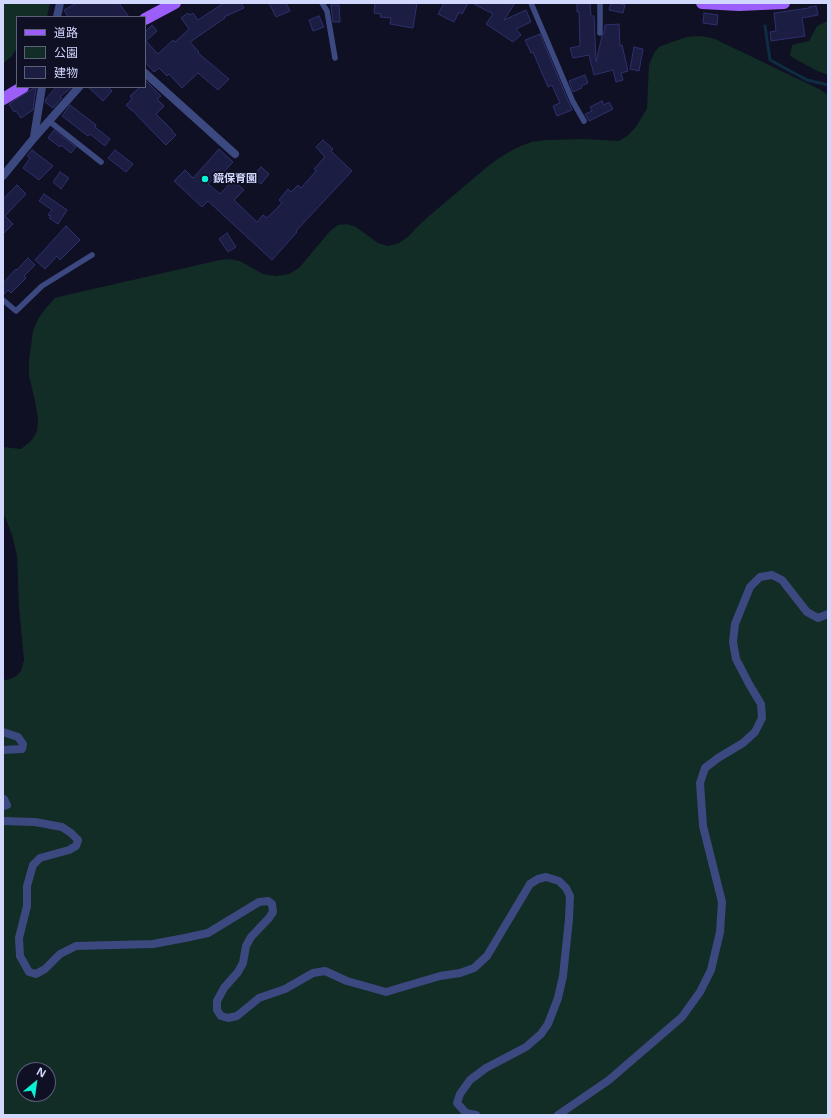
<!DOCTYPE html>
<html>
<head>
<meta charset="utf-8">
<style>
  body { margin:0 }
  #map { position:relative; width:831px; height:1118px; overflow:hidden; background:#0f1023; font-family:"Open Sans","Noto Sans JP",sans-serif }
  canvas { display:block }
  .frame { position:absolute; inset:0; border:4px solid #d2d7fd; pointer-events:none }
  .legend { position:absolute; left:16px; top:16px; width:130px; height:72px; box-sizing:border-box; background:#0f1023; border:1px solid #5d607a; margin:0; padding:5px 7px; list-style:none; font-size:12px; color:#d2d7fd }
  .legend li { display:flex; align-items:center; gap:8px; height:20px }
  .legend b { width:20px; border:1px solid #5d607a }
  .north { position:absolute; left:16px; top:1062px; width:40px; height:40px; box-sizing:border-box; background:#0f1023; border:1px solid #5d607a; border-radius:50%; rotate:29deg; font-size:11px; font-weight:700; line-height:16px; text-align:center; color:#d2d7fd }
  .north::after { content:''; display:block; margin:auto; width:14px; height:18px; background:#09f2d5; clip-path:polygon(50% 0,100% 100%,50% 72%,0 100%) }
</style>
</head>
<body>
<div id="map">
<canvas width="831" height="1118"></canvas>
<div class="frame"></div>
<ul class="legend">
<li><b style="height:5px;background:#9c5ef9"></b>道路</li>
<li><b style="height:11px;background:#122c26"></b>公園</li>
<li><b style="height:11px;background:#1c1d43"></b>建物</li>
</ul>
<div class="north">N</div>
</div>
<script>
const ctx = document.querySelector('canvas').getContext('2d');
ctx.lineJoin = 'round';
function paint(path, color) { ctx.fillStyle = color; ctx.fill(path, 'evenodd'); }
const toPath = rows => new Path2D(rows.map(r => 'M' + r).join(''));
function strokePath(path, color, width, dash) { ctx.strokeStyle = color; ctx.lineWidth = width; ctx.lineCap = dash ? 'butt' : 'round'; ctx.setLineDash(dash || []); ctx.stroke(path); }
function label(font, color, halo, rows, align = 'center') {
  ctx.font = font + ' "Open Sans","Noto Sans JP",sans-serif'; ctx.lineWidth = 3.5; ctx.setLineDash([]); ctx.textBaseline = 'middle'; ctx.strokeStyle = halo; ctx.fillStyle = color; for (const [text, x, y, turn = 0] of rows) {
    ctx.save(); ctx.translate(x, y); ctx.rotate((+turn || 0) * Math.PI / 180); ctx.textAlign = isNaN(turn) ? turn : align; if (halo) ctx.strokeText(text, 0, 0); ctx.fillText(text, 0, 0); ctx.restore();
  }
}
paint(toPath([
  [3,3,50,3,47,17,17,17,17,48,12,56,5,62,3,62],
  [828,21,828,75,815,70,790,56,792,45,809,41,817,26],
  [699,36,707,37,715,39,821,90,828,95,828,1115,3,1115,3,679,7,680,15,677,21,671,24,660,19,607,17,555,12,535,6,519,3,514,3,447,21,449,32,440,37,431,38,418,35,401,29,376,29,360,33,331,38,319,46,308,55,298,71,294,220,260,230,259,240,261,263,274,276,276,289,274,299,268,330,231,338,225,347,224,356,227,378,243,388,246,399,243,409,236,417,227,429,216,487,167,499,158,516,148,531,142,546,140,584,139,619,141,627,136,636,127,647,108,649,65,654,53,659,47,669,43,687,37],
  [24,1070,48,1070,48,1094,24,1094]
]), '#122c26');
strokePath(toPath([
  [765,26,770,60,807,80,828,85]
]), '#0e2d43', 3);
const building = toPath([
  [77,3,119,3,129,17,68,17,64,10,77,3],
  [224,3,241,3,244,8,224,17,225,18,190,42,199,52,198,53,229,79,218,90,198,73,182,88,169,74,167,76,159,68,154,72,145,62,145,32,152,25,157,31,146,41,158,54,173,40,175,42,189,29,181,18,188,13,190,15,193,13,198,20,224,3],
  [269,3,286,3,290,11,276,17,269,3],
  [375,3,417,3,413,28,390,24,391,18,380,17,381,14,374,13,375,3],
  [444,3,468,3,462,14,459,12,454,22,438,14,444,3],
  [472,3,515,3,504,20,526,10,531,22,516,29,521,35,513,42,486,24,493,14,472,3],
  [577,3,590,3,591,16,594,16,596,62,602,36,604,33,605,25,619,24,620,46,622,45,628,71,621,73,623,80,616,82,613,70,594,75,589,55,573,58,570,48,580,46,579,12,577,12,577,3],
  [611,3,618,3,625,5,623,13,609,10,611,3],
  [331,5,339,5,340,22,333,22,331,5],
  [816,6,818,15,802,18,805,36,771,41,770,32,776,31,774,13,809,8,809,7,816,6],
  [704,13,718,15,717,25,703,23,704,13],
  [319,16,324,27,313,31,309,20,319,16],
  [540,34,572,110,557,116,553,106,560,103,552,85,548,87,533,52,531,53,525,40,540,34],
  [634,47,643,49,639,71,630,69,634,47],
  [585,75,588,83,581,86,582,88,573,92,569,81,585,75],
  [145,80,161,96,157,99,164,106,156,114,173,131,172,132,176,135,166,145,152,131,132,110,131,110,126,105,132,99,130,96,140,87,145,87,145,80],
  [35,87,36,88,33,110,21,118,16,111,14,112,9,104,35,87],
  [56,87,72,87,60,97,62,98,53,108,45,102,46,99,56,87],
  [88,87,108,87,112,91,103,101,88,87],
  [602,101,604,105,609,102,613,109,589,121,585,114,592,111,590,107,602,101],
  [70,105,96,125,95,127,110,139,105,146,90,134,88,136,62,116,70,105],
  [54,130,76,147,71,153,61,145,60,147,48,138,54,130],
  [323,140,333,149,331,151,352,171,296,231,297,232,272,260,208,201,202,207,174,181,185,170,193,178,219,149,233,162,222,174,220,171,208,184,220,194,233,180,244,190,234,200,257,222,263,215,267,218,282,203,279,200,288,189,291,192,298,185,301,188,316,171,314,169,325,157,316,147,323,140],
  [32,150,53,166,39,180,23,168,30,158,27,156,32,150],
  [115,150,133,164,126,172,108,158,115,150],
  [261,167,269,174,261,184,252,176,261,167],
  [60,172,69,178,61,189,53,182,60,172],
  [17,185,26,194,5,216,13,224,3,234,3,199,17,185],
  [44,194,67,210,58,224,49,218,51,216,48,215,52,210,39,201,44,194],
  [66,226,80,240,60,260,57,256,45,269,35,260,66,226],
  [227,233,236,247,228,252,219,239,227,233],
  [28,258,35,265,24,276,26,278,11,293,8,290,3,295,3,283,16,269,17,270,28,258]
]);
paint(building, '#1c1d43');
strokePath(building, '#2f306e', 1);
strokePath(toPath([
  [322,3,327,11,335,58],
  [531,3,573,102,584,121],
  [600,3,600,33],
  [49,121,101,162],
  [3,300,16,311,42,286,92,255]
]), '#3c4980', 5.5);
strokePath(toPath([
  [57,17,60,3],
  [145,73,235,154],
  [34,137,42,87],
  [3,176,34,138,79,87],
  [3,732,18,737,23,744,22,749,3,750],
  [3,799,4,799,7,805,3,806],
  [3,821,35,822,62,827,71,833,78,840,76,846,69,850,40,858,33,865,27,886,27,906,19,938,20,956,29,972,36,974,45,969,60,954,76,946,153,944,185,938,208,933,259,902,268,901,272,904,273,912,269,918,251,937,246,946,243,963,238,972,224,988,217,1001,217,1010,221,1016,228,1018,237,1016,259,998,285,989,313,973,325,971,347,981,386,992,440,976,460,973,474,968,487,956,530,884,538,879,546,877,559,881,566,888,570,896,569,919,563,976,558,998,548,1024,541,1034,526,1047,486,1068,470,1080,460,1094,457,1103,466,1113,476,1115],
  [558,1115,609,1080,682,1017,700,992,711,970,720,932,722,902,703,826,700,783,705,768,718,758,743,743,755,732,762,718,761,704,749,684,736,659,733,642,735,624,750,587,760,577,772,575,782,580,807,612,818,618,828,614]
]), '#3c4980', 8);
strokePath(toPath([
  [702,3,739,5,784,3],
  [145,19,175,3],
  [3,99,23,87]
]), '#9c5ef9', 12);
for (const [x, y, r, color] of [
  [205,179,4,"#09f2d5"]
]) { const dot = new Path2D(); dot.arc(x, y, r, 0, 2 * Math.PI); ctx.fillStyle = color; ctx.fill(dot); strokePath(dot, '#0f1023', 1.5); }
label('bold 11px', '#d2d7fd', '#0f1023', [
  ["鏡保育園",213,179]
], 'left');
</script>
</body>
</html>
